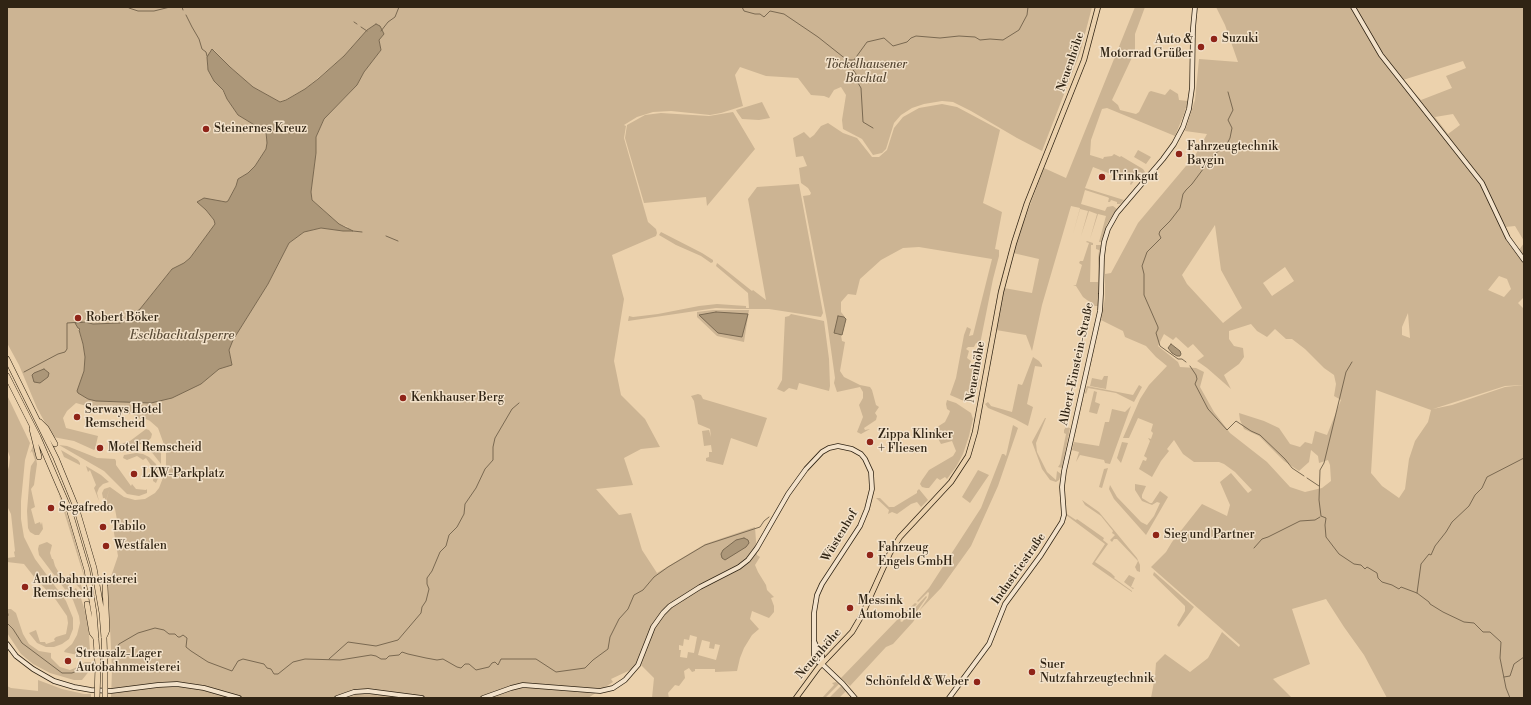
<!DOCTYPE html>
<html>
<head>
<meta charset="utf-8">
<style>
  body { margin:0 }
  #map { position:relative; width:1531px; height:705px; overflow:hidden; background:#ecd2ad; font-family:"Libre Bodoni",serif }
  canvas { display:block }
  .frame { position:absolute; inset:0; border:8px solid #302414; pointer-events:none }
</style>
</head>
<body>
<div id="map">
<canvas width="1531" height="705"></canvas>
<div class="frame"></div>
</div>
<script>
const ctx = document.querySelector('canvas').getContext('2d');
ctx.lineJoin = 'round';
function paint(path, color) { ctx.fillStyle = color; ctx.fill(path, 'evenodd'); }
const toPath = rows => new Path2D(rows.map(r => 'M' + r).join(''));
function strokePath(path, color, width, dash) { ctx.strokeStyle = color; ctx.lineWidth = width; ctx.lineCap = dash ? 'butt' : 'round'; ctx.setLineDash(dash || []); ctx.stroke(path); }
function label(font, color, halo, rows, align = 'center') {
  ctx.font = font + ' "Libre Bodoni",serif'; ctx.lineWidth = 3; ctx.setLineDash([]); ctx.textBaseline = 'middle'; ctx.strokeStyle = halo; ctx.fillStyle = color; for (const [text, x, y, turn = 0] of rows) {
    ctx.save(); ctx.translate(x, y); ctx.rotate((+turn || 0) * Math.PI / 180); ctx.textAlign = isNaN(turn) ? turn : align; if (halo) ctx.strokeText(text, 0, 0); ctx.fillText(text, 0, 0); ctx.restore();
  }
}
paint(toPath([
  [7,7,1092,7,1080,53,1042,151,1017,138,971,111,953,102,942,101,924,104,912,108,901,115,894,123,886,149,882,153,873,155,862,139,843,129,842,120,846,95,841,87,834,90,829,98,824,96,811,95,798,78,766,76,740,67,735,75,743,106,721,113,710,115,671,111,653,112,637,117,624,125,626,126,624,138,648,222,656,229,657,233,656,236,612,255,624,299,614,361,621,395,645,419,660,447,641,449,624,458,633,485,596,489,619,515,631,513,642,550,657,573,705,544,755,527,757,555,760,557,755,565,758,572,766,585,767,590,774,597,771,598,774,606,774,612,769,618,752,611,750,619,759,629,752,635,744,648,740,658,737,671,715,672,715,669,695,669,695,671,692,672,689,668,684,671,685,678,679,686,675,685,668,693,669,698,652,698,654,678,641,665,611,679,613,682,588,698,111,698,112,670,108,585,118,556,114,533,114,521,117,520,115,509,111,503,106,507,105,505,110,487,124,497,135,500,145,499,155,493,159,488,166,470,166,450,158,428,150,421,146,419,140,419,133,414,112,413,76,403,67,411,63,418,66,428,98,436,95,449,94,450,74,441,53,437,37,408,19,365,7,343],
  [380,26,384,34,379,40,381,50,364,72,357,85,324,119,316,137,316,153,311,192,312,200,339,224,348,227,343,231,321,228,304,232,289,243,268,284,233,340,229,350,232,364,231,365,219,369,201,384,149,403,96,401,88,399,78,392,84,371,85,357,83,344,78,328,85,322,93,324,120,323,125,321,140,309,172,269,184,263,190,258,215,224,214,220,206,210,197,202,202,199,226,202,228,201,236,186,238,179,248,173,255,166,266,149,267,143,266,132,238,115,227,99,220,86,214,81,207,66,210,51,214,50,230,67,253,87,280,102,285,100,305,89,344,56,367,30,371,27],
  [690,635,697,637,694,653,688,652,687,658,680,657,681,650,679,650,679,645,683,646,684,639,689,640],
  [702,640,710,642,709,648,714,649,715,644,720,645,716,660,698,655],
  [1135,7,1145,7,1135,34,1135,51,1112,100,1118,105,1120,110,1136,114,1139,112,1149,92,1151,91,1165,95,1170,89,1178,94,1179,100,1188,101,1184,114,1175,136,1107,108,1102,109,1091,140,1090,155,1103,159,1104,157,1112,156,1114,154,1120,157,1121,156,1143,169,1145,172,1143,175,1144,177,1141,180,1134,181,1131,185,1130,184,1131,182,1093,167,1085,188,1124,200,1120,204,1117,204,1117,202,1111,200,1110,202,1108,202,1109,198,1107,197,1085,190,1081,204,1105,211,1107,207,1113,206,1117,209,1107,224,1101,242,1099,242,1106,216,1098,214,1090,239,1097,214,1089,211,1081,236,1088,211,1080,209,1073,234,1080,208,1071,206,1042,305,1032,351,1026,335,996,330,1004,288,1032,293,1039,259,1013,253,1024,221,1044,168,1066,178],
  [1216,7,1524,7,1524,241,1515,226,1505,227,1511,241,1519,250,1524,243,1524,297,1518,303,1524,309,1524,698,1387,698,1364,655,1344,627,1326,599,1292,609,1310,664,1273,679,1292,698,1151,698,1155,676,1156,663,1165,654,1190,672,1208,658,1222,632,1239,647,1240,645,1151,567,1166,552,1172,542,1202,504,1227,516,1230,505,1220,482,1231,473,1248,493,1252,490,1235,472,1224,464,1219,462,1194,462,1183,454,1174,440,1167,449,1169,451,1161,461,1152,477,1139,469,1143,460,1146,461,1147,458,1144,456,1150,441,1148,438,1151,439,1153,433,1151,431,1153,424,1138,418,1129,438,1123,438,1140,399,1149,385,1167,366,1156,357,1146,346,1125,337,1123,331,1101,320,1105,298,1105,274,1111,273,1138,223,1196,154,1207,134,1185,131,1195,100,1199,59,1238,62,1225,25],
  [1463,61,1466,68,1446,76,1452,88,1421,100,1403,80],
  [1453,114,1460,125,1448,134,1435,117],
  [1215,225,1221,270,1242,308,1223,323,1187,284,1182,275],
  [1285,267,1294,281,1272,296,1263,283],
  [1499,276,1507,279,1511,289,1504,297,1488,290],
  [1408,313,1410,338,1402,335,1402,327],
  [1251,324,1257,331,1267,337,1275,329,1286,339,1292,339,1305,349,1324,368,1334,375,1336,384,1334,396,1341,400,1327,435,1315,431,1312,444,1305,442,1300,447,1290,444,1279,428,1264,421,1239,413,1240,420,1244,429,1259,436,1284,461,1299,471,1309,462,1311,450,1318,456,1319,463,1328,460,1330,465,1331,481,1322,488,1305,492,1290,487,1267,462,1230,433,1214,412,1200,387,1204,372,1196,368,1180,367,1178,362,1158,346,1164,334,1173,340,1176,337,1188,348,1193,344,1204,356,1197,361,1207,368,1231,389,1224,375,1239,364,1244,357,1243,348,1234,346,1229,339,1229,331],
  [1523,385,1505,387,1452,405,1433,409,1505,386],
  [1376,390,1431,410,1428,422,1415,441,1409,459,1405,489,1399,498,1382,486,1371,473],
  [762,102,770,118,759,120,742,119,737,112,736,110],
  [942,104,957,107,1000,130,983,203,1002,212,995,249,999,250,999,256,993,279,980,344,976,343,974,347,968,347,966,349,969,351,967,358,971,361,969,366,973,367,976,372,978,371,981,372,977,375,977,377,980,379,976,394,971,400,964,401,950,395,956,378,964,335,967,327,971,329,969,336,973,335,992,259,919,247,903,248,881,260,860,279,856,295,848,294,841,302,841,312,845,317,835,334,841,335,842,341,845,342,840,371,844,377,860,385,870,387,872,390,876,405,879,407,875,413,877,416,876,420,864,428,865,430,870,429,861,434,857,432,863,417,859,405,863,398,863,392,860,387,837,392,834,383,835,378,827,321,803,196,810,195,811,193,808,188,801,183,799,168,807,166,803,156,796,157,793,138,804,132,810,138,814,135,821,126,828,123,843,133,857,138,872,157,879,157,887,150,894,128,903,117,919,108],
  [733,112,755,149,707,206,706,197,644,203,625,138,627,125,645,115,661,113,709,116],
  [1138,150,1151,157,1146,164,1134,157],
  [799,184,823,313,821,317,769,309,738,309,716,308,628,321,629,316,633,317,658,314,699,306,717,304,746,306,746,308,749,308,748,293,716,266,717,263,752,291,753,290,766,300,748,199,757,187],
  [661,232,702,253,713,260,713,262,711,263,701,256,676,245,659,235],
  [1087,241,1093,243,1093,245,1091,245,1090,282,1098,282,1098,259,1099,250,1096,249,1096,245,1101,245,1099,299,1098,306,1095,306,1083,297,1076,286,1073,285,1076,285,1082,265,1079,263,1080,261,1083,261,1089,243,1086,242],
  [1006,260,996,304,989,343,998,291],
  [713,310,749,310,744,342,717,336,697,317,697,312],
  [791,314,824,321,829,359,830,386,829,391,799,383,797,390,789,388,784,392,777,389,782,380,785,317,789,316],
  [1033,357,1039,361,1042,365,1042,367,1035,366,1027,404,1033,407,1028,426,1015,419,988,408,985,404,988,402,991,406,1012,412,1018,384,1022,385,1023,383],
  [1104,376,1108,376,1106,389,1090,386,1092,378,1102,380],
  [1139,385,1142,387,1134,402,1116,393,1088,388,1086,394,1085,393,1087,386,1133,395],
  [1094,391,1097,392,1095,402,1100,404,1097,414,1089,412],
  [698,394,701,395,703,399,767,418,757,447,731,438,723,465,706,461,706,458,709,457,709,452,712,452,711,445,704,446,702,431,709,430,711,437,710,429,698,424,694,401,691,396],
  [7,395,30,443,25,460,21,501,21,519,24,537,35,559,66,601,73,618,73,629,69,639,62,644,54,647,46,647,37,643,29,633,36,630,40,642,45,642,46,644,55,641,54,639,56,637,66,634,68,623,67,616,56,600,35,578,24,564,7,562,7,558,15,557,14,552,15,551,11,514,7,506,7,473,9,466,10,457,7,449],
  [947,400,956,403,971,413,973,419,969,436,963,454,956,467,947,479,945,477,940,480,937,478,929,488,926,488,922,487,920,484,922,480,929,470,953,456,956,451,952,441,941,444,934,431,934,429,945,422,949,414,950,411,947,409,946,404],
  [1131,406,1110,464,1105,463,1104,460,1080,455,1076,462,1079,452,1072,450,1074,442,1099,446,1105,422,1109,422,1112,409,1125,412],
  [1045,418,1046,418,1036,443,1037,452,1047,472,1056,480,1057,471,1061,474,1059,480,1056,482,1050,480,1042,469,1032,442],
  [1013,425,1018,428,998,486,971,546,941,588,919,611,928,598,929,593,928,592,918,602,917,601,929,588,981,508,1002,454,1004,454,1006,456],
  [1066,427,1070,428,1062,468,1058,467,1060,464,1066,434,1064,433,1064,430],
  [146,429,149,430,152,434,151,438,147,442,114,452,108,451,109,443,113,442,114,446,130,441],
  [1122,442,1128,443,1121,463,1117,458],
  [157,443,159,446,161,454,161,464,150,450,151,447],
  [34,444,37,464,34,485,31,489,35,507,31,509,35,524,40,522,41,525,42,522,43,529,39,535,35,535,30,532,28,528,27,511,30,473,31,466,35,460,32,451,30,453],
  [59,445,67,446,97,458,115,459,116,461,116,465,131,486,132,484,136,489,146,490,147,489,147,493,139,496,127,494,104,471],
  [61,450,78,460,80,463,80,465,64,457],
  [136,453,143,454,149,457,156,464,159,476,156,483,153,481,154,470,146,458,143,460,137,456,127,460,123,458,124,455],
  [86,466,101,475,109,482,103,484,99,488,97,493,99,501,94,488,96,485,90,470,88,472],
  [1108,468,1102,488,1099,487,1104,469],
  [48,469,63,504,70,524,82,566,86,583,58,492],
  [978,470,989,475,970,503,962,497],
  [1135,484,1146,486,1142,495,1142,498,1150,503,1152,503,1160,491,1168,497,1146,535,1114,499,1109,489,1110,485,1117,497,1141,522,1147,525,1154,516,1160,503,1157,502,1152,505,1142,501,1135,490],
  [110,487,105,504,104,504,103,501,105,500,105,498,103,498,102,493,104,489],
  [919,489,928,500,921,507,917,502,911,504,897,514,892,512,888,514,889,510,876,498,880,498,889,507,894,507,917,493,917,491],
  [1082,500,1099,512,1137,558,1140,565,1140,572,1137,571,1135,567,1138,561,1117,539,1114,539,1112,542,1110,540,1115,535,1112,533,1113,531,1101,516,1085,505],
  [1067,514,1076,520,1077,519,1104,538,1103,540,1108,544,1095,562,1111,573,1115,577,1114,578,1132,591,1132,592,1092,564,1105,544,1066,515],
  [47,542,52,545,50,553,52,559,53,559,55,566,60,575,73,590,76,588,80,595,88,621,90,651,86,655,82,656,64,652,65,650,72,644,77,635,80,623,79,616,73,600,39,555,38,549,39,545],
  [1154,572,1194,607,1179,627,1177,625,1185,611,1185,606,1153,575],
  [71,573,79,578,83,592,71,578,69,575],
  [1129,575,1135,578,1131,587,1134,588,1133,589,1124,582],
  [926,596,927,597,917,611,918,614,913,622,893,644,886,647,850,686,841,678,897,620,915,603,917,604,900,621,902,622],
  [7,609,11,609,16,613,23,634,29,644,39,651,51,653,51,658,60,667,70,670,75,668,85,662,91,662,90,670,82,680,74,680,50,673,33,664,21,654,7,633],
  [38,680,62,689,84,694,91,694,91,698,7,698,7,686,11,688,38,691],
  [836,682,839,684,825,698,822,698,834,685,832,683],
  [841,686,846,691,839,698,829,698]
]), '#ccb493');
const water = toPath([
  [376,24,380,26,384,34,379,40,381,50,364,72,357,85,324,119,316,137,316,153,311,192,312,200,339,224,353,231,343,231,321,228,304,232,289,243,268,284,233,340,229,350,232,365,219,369,201,384,172,398,151,403,96,401,88,399,78,393,77,391,84,371,85,357,83,344,79,330,80,329,78,328,75,323,85,322,93,324,120,323,125,321,140,309,172,269,184,263,190,258,215,224,214,220,206,210,197,202,204,198,226,202,228,201,236,186,238,179,248,173,255,166,266,149,267,143,266,132,238,115,227,99,223,90,214,81,208,70,207,57,212,49,230,67,253,87,280,102,286,100,305,89,318,79,344,56,367,30,376,24],
  [716,312,748,314,742,337,718,333,699,315,716,312],
  [838,316,844,317,846,319,842,335,834,333,838,316],
  [1171,344,1180,351,1181,354,1180,356,1177,356,1172,353,1168,348,1171,344],
  [44,369,49,373,48,377,40,383,34,382,32,375,34,373,44,369],
  [744,538,748,540,749,543,746,547,725,560,722,558,721,554,723,550,736,540,744,538]
]);
paint(water, '#ac9779');
strokePath(water, '#7a6951', 1);
strokePath(toPath([
  [182,7,183,10],
  [742,7,744,11,755,14,760,14,764,17,770,11,784,14,818,37,847,60,854,60,867,42,884,38,893,46,907,42,911,38,916,36,940,38,959,36,975,37,980,40,990,39,1003,40,1019,30,1027,15,1028,7],
  [129,8,138,11,154,11,170,7],
  [186,15,192,27,199,39,202,49,206,52,207,56],
  [354,22,357,24],
  [361,27,367,31],
  [381,31,388,22,395,17,399,7],
  [847,61,856,74,858,79,858,83,861,88,863,122,873,128],
  [353,231,362,232],
  [386,236,398,241],
  [1186,362,1182,359,1178,359,1160,346,1156,333,1158,329,1158,327,1144,295,1144,274,1142,266,1147,252,1161,238,1159,234,1160,231,1170,221,1180,208,1183,194,1186,190,1192,184,1212,157,1228,142,1230,138,1232,128,1228,120,1233,110,1228,92],
  [1352,362,1346,372,1324,463,1320,470,1319,500,1321,516,1326,518,1325,525,1326,537,1339,554,1354,564,1361,565,1365,569,1367,567,1377,573,1378,578,1382,582,1392,585,1399,589,1401,587,1417,593,1429,602,1430,604,1443,612,1464,622,1474,623,1483,632,1490,632,1501,642,1500,658,1506,688,1510,698],
  [1190,366,1196,375,1197,379,1195,384,1208,409,1227,430,1236,421,1251,431,1260,435,1285,459,1292,468,1304,476],
  [24,372,58,354,65,352,67,349,67,323,82,322],
  [1307,478,1319,486],
  [1254,548,1262,539,1268,537,1300,521,1315,520,1320,517],
  [1417,593,1421,564,1429,554,1431,555,1435,546,1446,532,1452,522,1469,506,1475,495,1482,488,1487,477,1524,458],
  [7,610,8,615,7,618],
  [7,623,13,629,22,643,62,673,72,673,96,663],
  [108,658,112,656,119,644,138,633,155,628,164,630,169,634,175,634,178,637,180,637,183,635,187,638,186,647,191,651,208,662,232,671,238,661,243,659,264,664,267,668,271,669,274,674,278,674,293,662,305,659,340,660,371,655,376,656,381,659,386,659,389,656,399,655,402,652,408,654,426,658,437,660,443,659,457,667,461,668,465,664,469,664,476,670,489,667,492,663,495,662,498,665,501,659,536,659,556,672,585,668,593,660,608,649,610,637,619,619,628,609,634,595,643,590,654,577,668,567,705,545,760,527,764,521,769,517],
  [329,659,348,642,376,646,398,640,421,613,422,607,426,601,429,589,427,584,427,578,432,571,440,552,446,546,449,535,457,527,464,514,465,504,476,488,485,469,493,460,493,447,495,438,512,409,519,403],
  [1504,677,1510,676,1514,664,1524,657]
]), '#7a6951', 1);
const secondary = toPath([
  [1353,7,1381,55,1482,183,1508,238,1524,260],
  [814,641,819,652,822,655,822,664],
  [7,644,16,656,33,669,54,681,74,687,91,690,111,691,158,685,177,684,204,688,239,698],
  [337,698,354,692,368,691,422,698],
  [483,698,511,688,523,685,600,691,613,688,625,680,638,665,653,627,663,613,670,606,700,587,739,567,748,560,757,548,788,494,806,469,822,452,829,448,838,446,852,449,861,454,865,459,871,472,872,489,867,509,860,526,822,584,817,595,814,613,814,655,816,661,822,664,843,684,855,698],
  [949,698,989,644,1005,604,1041,555,1062,522,1064,515,1062,487,1064,471,1100,311,1101,294,1102,257,1104,242,1108,229,1117,213,1163,159,1174,144,1183,127,1189,109,1192,88,1193,28,1195,7]
]);
const primary = toPath([
  [796,698,818,668,852,632,862,615,890,553,900,537,951,482,968,456,975,432,1001,292,1014,243,1027,203,1084,60,1098,7]
]);
const highway = toPath([
  [7,359,56,458,76,507,94,568,102,613,104,638],
  [7,376,38,437,69,509,87,570,94,613,96,639],
  [40,422,46,428,55,444],
  [32,429,39,457],
  [105,586,107,630,105,635],
  [87,604,92,633,96,638]
]);
strokePath(secondary, '#302414', 5.5);
strokePath(primary, '#302414', 6);
strokePath(highway, '#302414', 6);
strokePath(secondary, '#f3e2ca', 4);
strokePath(primary, '#ecd2ad', 4.5);
strokePath(highway, '#ecd2ad', 5);
const highwayBridge = toPath([
  [104,638,105,666,105,698],
  [96,639,98,666,97,698]
]);
strokePath(highwayBridge, '#302414', 6, []);
strokePath(highwayBridge, '#ecd2ad', 5);
for (const [x, y, r, color] of [
  [1214,39,4,"#8f2418"],
  [1201,47,4,"#8f2418"],
  [206,129,4,"#8f2418"],
  [1179,154,4,"#8f2418"],
  [1102,177,4,"#8f2418"],
  [78,318,4,"#8f2418"],
  [403,398,4,"#8f2418"],
  [77,417,4,"#8f2418"],
  [870,442,4,"#8f2418"],
  [100,448,4,"#8f2418"],
  [134,474,4,"#8f2418"],
  [51,508,4,"#8f2418"],
  [103,527,4,"#8f2418"],
  [1156,535,4,"#8f2418"],
  [106,546,4,"#8f2418"],
  [870,555,4,"#8f2418"],
  [25,587,4,"#8f2418"],
  [850,608,4,"#8f2418"],
  [68,661,4,"#8f2418"],
  [1032,672,4,"#8f2418"],
  [977,682,4,"#8f2418"]
]) { const dot = new Path2D(); dot.arc(x, y, r, 0, 2 * Math.PI); ctx.fillStyle = color; ctx.fill(dot); strokePath(dot, '#f3e2ca', 1.5); }
label('12px', '#302414', '#f3e2ca', [
  ["Suzuki",1222,39],
  ["Auto &",1193,40,"right"],
  ["Motorrad Grüßer",1193,54,"right"],
  ["Steinernes Kreuz",214,129],
  ["Fahrzeugtechnik",1187,147],
  ["Baygin",1187,161],
  ["Trinkgut",1110,177],
  ["Robert Böker",86,318],
  ["Kenkhauser Berg",411,398],
  ["Serways Hotel",85,410],
  ["Remscheid",85,424],
  ["Zippa Klinker",878,435],
  ["+ Fliesen",878,449],
  ["Motel Remscheid",108,448],
  ["LKW-Parkplatz",142,474],
  ["Segafredo",59,508],
  ["Tabilo",111,527],
  ["Sieg und Partner",1164,535],
  ["Westfalen",114,546],
  ["Fahrzeug",878,548],
  ["Engels GmbH",878,562],
  ["Autobahnmeisterei",33,580],
  ["Remscheid",33,594],
  ["Messink",858,601],
  ["Automobile",858,615],
  ["Streusalz-Lager",76,654],
  ["Autobahnmeisterei",76,668],
  ["Suer",1040,665],
  ["Nutzfahrzeugtechnik",1040,679],
  ["Schönfeld & Weber",969,682,"right"]
], 'left');
label('12px', '#302414', '#f3e2ca', [
  ["Neuenhöhe",1071,62,-71],
  ["Albert-Einstein-Straße",1077,364,-78],
  ["Neuenhöhe",976,372,-80],
  ["Wüstenhof",840,536,-59],
  ["Industriestraße",1019,569,-55],
  ["Neuenhöhe",819,654,-49]
]);
label('italic 12px', '#574834', '#f3e2ca', [
  ["Töckelhausener",866,65],
  ["Bachtal",866,79]
]);
label('italic 13px', '#5b4c37', '#f3e2ca', [
  ["Eschbachtalsperre",182,336]
]);
</script>
</body>
</html>
